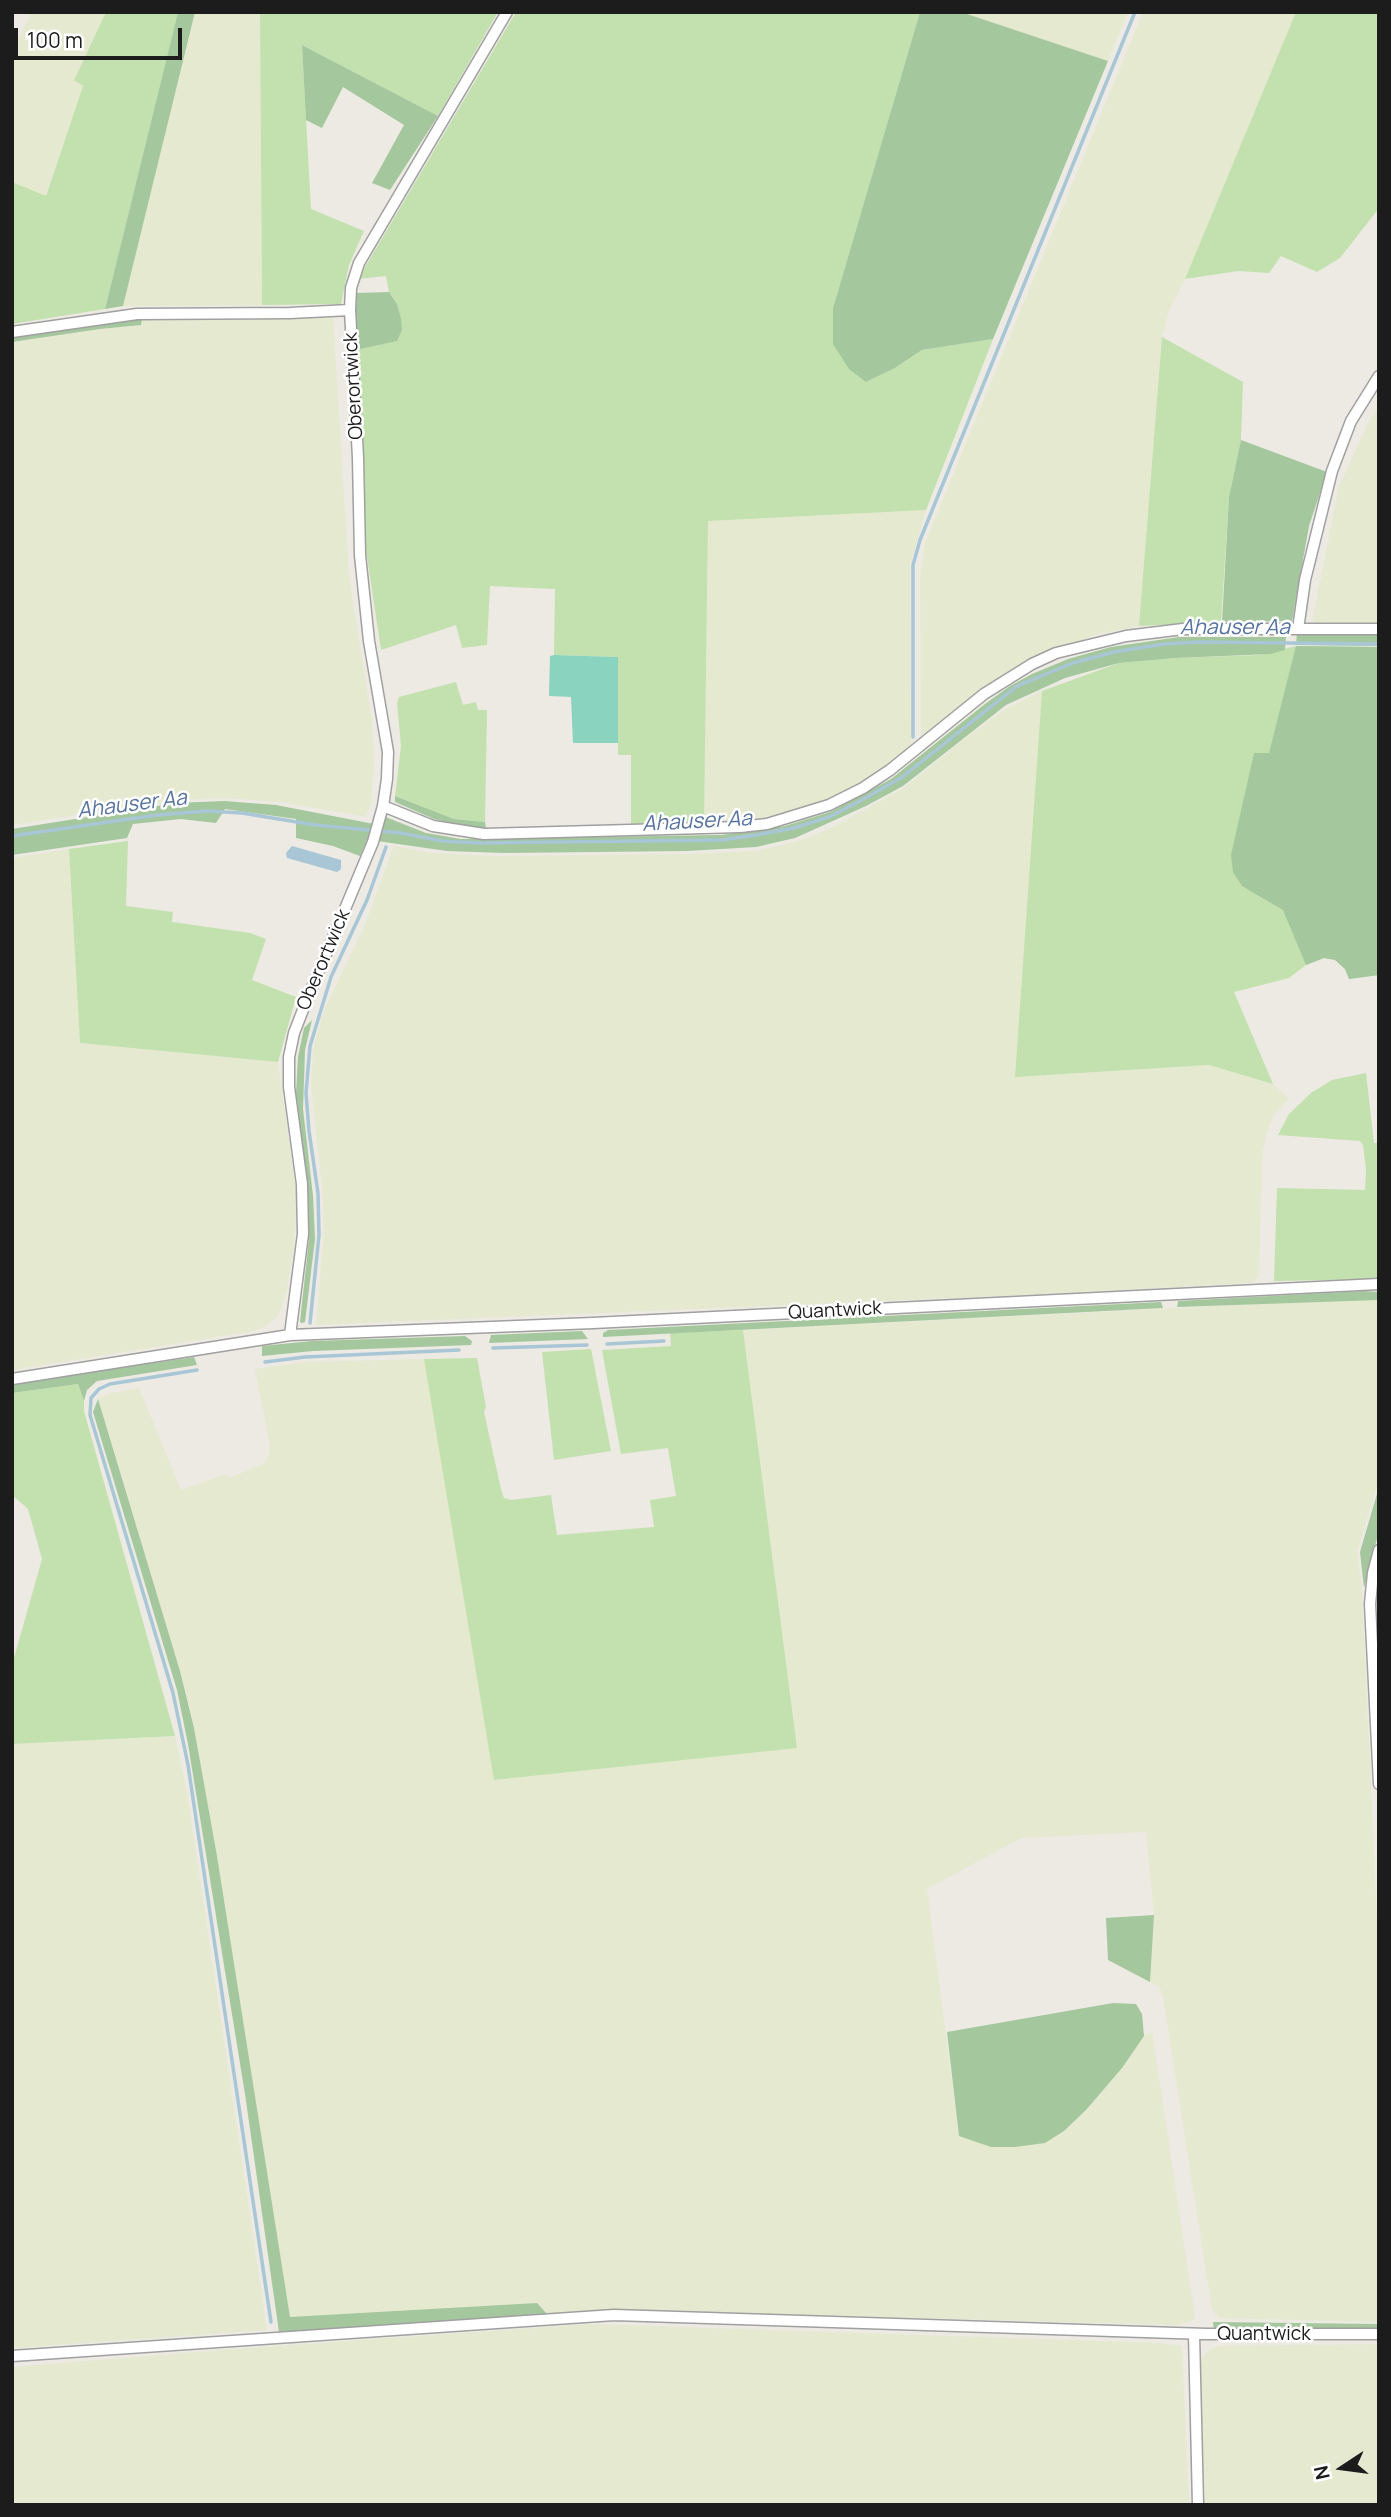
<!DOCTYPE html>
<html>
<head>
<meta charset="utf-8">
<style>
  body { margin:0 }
  #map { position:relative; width:1391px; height:2517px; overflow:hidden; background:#eceae3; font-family:Manrope,sans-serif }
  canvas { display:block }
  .frame { position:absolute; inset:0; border:14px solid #1c1c1c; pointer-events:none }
  .north { position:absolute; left:1307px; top:2433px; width:70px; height:70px; -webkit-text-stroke:5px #fff; paint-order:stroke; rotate:257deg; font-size:19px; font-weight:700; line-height:28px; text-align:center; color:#1c1c1c }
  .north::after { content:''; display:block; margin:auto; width:24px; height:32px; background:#1c1c1c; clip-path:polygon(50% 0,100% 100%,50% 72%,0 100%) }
  .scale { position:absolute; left:14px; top:28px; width:168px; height:32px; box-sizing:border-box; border:4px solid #1c1c1c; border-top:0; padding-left:9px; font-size:21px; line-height:24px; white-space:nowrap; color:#1c1c1c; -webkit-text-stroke:5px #fff; paint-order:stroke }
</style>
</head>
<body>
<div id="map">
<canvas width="1391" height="2517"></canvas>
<div class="frame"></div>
<div class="north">N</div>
<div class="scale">100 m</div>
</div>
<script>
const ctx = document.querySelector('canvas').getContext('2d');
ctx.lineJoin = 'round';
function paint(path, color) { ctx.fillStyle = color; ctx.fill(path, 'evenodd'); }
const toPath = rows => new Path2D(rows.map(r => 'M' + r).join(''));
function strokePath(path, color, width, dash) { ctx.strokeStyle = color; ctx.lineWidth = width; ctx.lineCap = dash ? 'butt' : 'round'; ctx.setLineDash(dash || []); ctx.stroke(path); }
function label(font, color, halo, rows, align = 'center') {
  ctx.font = font + ' Manrope,sans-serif'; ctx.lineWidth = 5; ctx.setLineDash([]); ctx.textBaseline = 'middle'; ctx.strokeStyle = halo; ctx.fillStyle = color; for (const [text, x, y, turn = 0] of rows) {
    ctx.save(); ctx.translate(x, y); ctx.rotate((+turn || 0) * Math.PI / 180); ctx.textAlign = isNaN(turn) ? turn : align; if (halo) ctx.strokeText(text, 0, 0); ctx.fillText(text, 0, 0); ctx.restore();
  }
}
paint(toPath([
  [32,12,106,12,74,79,83,86,45,197,12,182,12,53],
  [195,12,260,12,262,305,123,306],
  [961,12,1128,12,1108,61],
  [1143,12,1296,12,1185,279,1170,308,1162,337,1139,626,1098,634,1034,659,977,693,926,738,921,738,920,579,925,543],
  [333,318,349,576,372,722,374,763,371,804,366,817,281,802,224,798,171,800,12,825,12,342,100,329,141,325,142,319],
  [1379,407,1379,623,1312,622,1339,486,1369,421],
  [926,510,910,565,911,748,890,766,861,785,802,811,765,818,704,821,708,521],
  [1042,691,1015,1077,1210,1065,1273,1084,1289,1099,1274,1114,1266,1135,1262,1157,1259,1276,1251,1283,1003,1296,316,1325,324,1232,323,1197,311,1086,313,1048,325,1008,364,927,394,846,432,853,497,856,687,854,756,851,795,842,831,828,904,788,968,736,1007,708],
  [69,849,80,1043,278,1062,297,1199,294,1245,287,1290,278,1316,266,1326,254,1331,12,1370,12,858],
  [1353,1299,1379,1300,1379,1479,1357,1552,1362,1590,1379,1965,1379,2320,1376,2322,1219,2318,1212,2310,1163,1996,1159,1986,1150,1982,1154,1915,1146,1832,1021,1838,927,1889,959,2136,1064,2131,1086,2110,1122,2068,1144,2036,1152,2031,1195,2318,1189,2322,1177,2325,618,2310,547,2314,536,2304,290,2318,217,1856,194,1728,180,1671,98,1399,107,1394,139,1388,181,1490,226,1474,229,1478,263,1464,269,1455,270,1445,255,1369,304,1362,424,1359,495,1780,797,1747,743,1330],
  [175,1736,187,1792,267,2330,12,2348,12,1744],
  [591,2324,1158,2343,1182,2346,1189,2505,12,2505,12,2367,222,2350],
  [1379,2344,1379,2505,1203,2505,1199,2362,1207,2352,1217,2346]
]), '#e5e9d0');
paint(toPath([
  [106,12,178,12,105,309,12,324,12,182,46,196,83,86,74,80],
  [260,12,498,12,438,116,302,45,311,209,364,231,349,265,341,304,262,305],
  [516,12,920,12,833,308,866,382,895,368,922,350,993,339,926,510,708,521,704,821,631,824,631,755,618,755,618,657,554,655,555,589,490,586,487,645,462,648,456,625,381,650,366,550,356,350,396,341,402,330,397,304,389,292,386,276,358,279],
  [1296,12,1379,12,1379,208,1340,258,1317,272,1281,256,1269,273,1238,271,1185,279],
  [1162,337,1243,382,1241,440,1229,497,1221,622,1139,626],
  [1296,646,1379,647,1379,975,1349,979,1345,969,1335,960,1324,958,1306,965,1289,978,1234,992,1273,1084,1209,1065,1015,1077,1042,691,1119,663,1176,658,1259,655],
  [456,682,463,705,476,702,478,710,487,710,485,822,454,819,395,796,401,746,397,703,399,697],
  [128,841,126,906,173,912,172,922,250,933,266,939,252,980,296,997,278,1062,80,1043,69,849],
  [1366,1073,1374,1143,1379,1143,1379,1279,1274,1281,1277,1188,1365,1190,1366,1169,1363,1145,1360,1141,1278,1135,1289,1114,1311,1093,1332,1080],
  [743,1330,797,1748,494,1780,424,1359,477,1358,486,1407,484,1412,501,1489,504,1498,511,1500,551,1495,557,1535,654,1527,650,1500,676,1496,668,1448,621,1454,602,1350,671,1346,670,1333],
  [591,1349,611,1451,554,1460,542,1352],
  [78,1384,84,1401,84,1411,175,1736,12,1744,12,1665,42,1559,28,1509,12,1495,12,1393]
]), '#c2e1ae');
paint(toPath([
  [178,12,195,12,123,306,105,309],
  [920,12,961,12,1108,61,993,339,922,350,895,368,866,382,849,369,833,344,833,308],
  [302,45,438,116,390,190,372,183,404,125,343,87,322,128,306,120],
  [389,292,397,304,401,319,402,330,397,341,356,350,353,297,357,293],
  [142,319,141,325,100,329,12,342,12,335],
  [1241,440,1327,472,1309,526,1292,621,1222,622,1229,497],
  [1379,631,1379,646,1296,645,1297,632],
  [1179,637,1286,637,1285,650,1270,654,1176,658,1119,663,1065,678,1006,705,903,786,866,806,795,838,756,847,687,851,504,853,447,851,377,841,383,816,426,833,461,839,721,835,785,826,830,812,891,779,985,704,1010,686,1032,674,1068,659,1111,647],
  [1296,646,1379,647,1379,975,1349,979,1345,969,1335,960,1324,958,1306,965,1283,910,1242,886,1233,872,1231,855,1254,753,1269,753],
  [395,796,454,819,485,822,486,828,459,825,434,819,395,802],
  [224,801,276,805,374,824,360,856,333,846,296,838,296,819,225,809,216,823,181,819,133,824,127,838,12,855,12,829,176,803],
  [312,1020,305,1050,303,1109,313,1196,315,1239,305,1322,302,1323,300,1322,309,1239,308,1199,296,1093,298,1057,304,1028],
  [1364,1291,1379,1292,1379,1300,1177,1307,1178,1301],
  [1161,1302,1163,1308,603,1337,603,1333,608,1330],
  [582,1331,588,1339,489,1343,491,1335],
  [465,1336,472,1341,471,1345,313,1351,262,1356,262,1346,312,1341],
  [194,1357,197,1365,97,1381,87,1390,84,1401,78,1384,12,1393,12,1384],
  [98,1399,180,1671,194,1728,217,1856,290,2317,537,2303,547,2314,279,2332,245,2094,188,1744,177,1690,93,1412],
  [1379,1487,1379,1531,1364,1588,1360,1552],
  [1154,1915,1150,1982,1108,1960,1106,1918],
  [1113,2003,1136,2004,1142,2014,1144,2036,1122,2068,1086,2110,1064,2131,1045,2143,1015,2147,991,2147,959,2136,947,2032],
  [1213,2322,1379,2324,1379,2330,1214,2331]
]), '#a4c79d');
paint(toPath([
  [554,655,618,657,618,743,573,743,571,697,549,696,550,656]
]), '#8ad3be');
paint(toPath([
  [292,846,341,860,341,869,337,872,287,858,286,853]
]), '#a8c6d5');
strokePath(toPath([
  [913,737,913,565,920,540,1135,12],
  [12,836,157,815,207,811,242,813,315,825,401,833,442,841,479,843,722,840,756,835,794,828,829,817,860,801,901,778,1017,686,1073,663,1114,652,1164,644,1198,642,1379,644],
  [310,1323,319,1235,318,1193,309,1131,306,1093,310,1046,331,977,367,900,386,847],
  [607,1344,664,1341],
  [493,1348,587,1345],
  [265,1362,305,1357,459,1350],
  [197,1370,110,1384,99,1389,91,1398,90,1415,173,1693,188,1765,271,2322]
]), '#a8c6d5', 3.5);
const minor = toPath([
  [12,332,137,314,290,313,350,310],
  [1298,629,1305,580,1332,471,1351,421,1379,376],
  [383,806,433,826,484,834,740,827,767,824,829,805,863,788,890,770,984,694,1032,664,1056,653,1126,636,1183,629,1379,629],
  [290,1335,303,1234,302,1184,289,1087,289,1057,294,1033,306,1002,373,842,383,806,387,779,388,752,369,641,360,555,358,458,350,310,351,288,359,263,507,12],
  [12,1379,290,1335,593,1323,1379,1284],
  [1379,1550,1373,1573,1370,1604,1379,1784],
  [1194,2334,1198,2505],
  [12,2356,614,2315,1207,2334,1379,2334]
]);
strokePath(minor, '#a0a0a0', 13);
strokePath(minor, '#fff', 10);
label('19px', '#1c1c1c', '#fff', [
  ["Oberortwick",354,386,-93],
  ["Oberortwick",324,960,-67],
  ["Quantwick",835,1311,-3],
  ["Quantwick",1264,2335]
]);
label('italic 21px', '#5572a0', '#fff', [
  ["Ahauser Aa",1235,628],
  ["Ahauser Aa",132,805,-7],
  ["Ahauser Aa",697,822,-3]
]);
</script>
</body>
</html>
